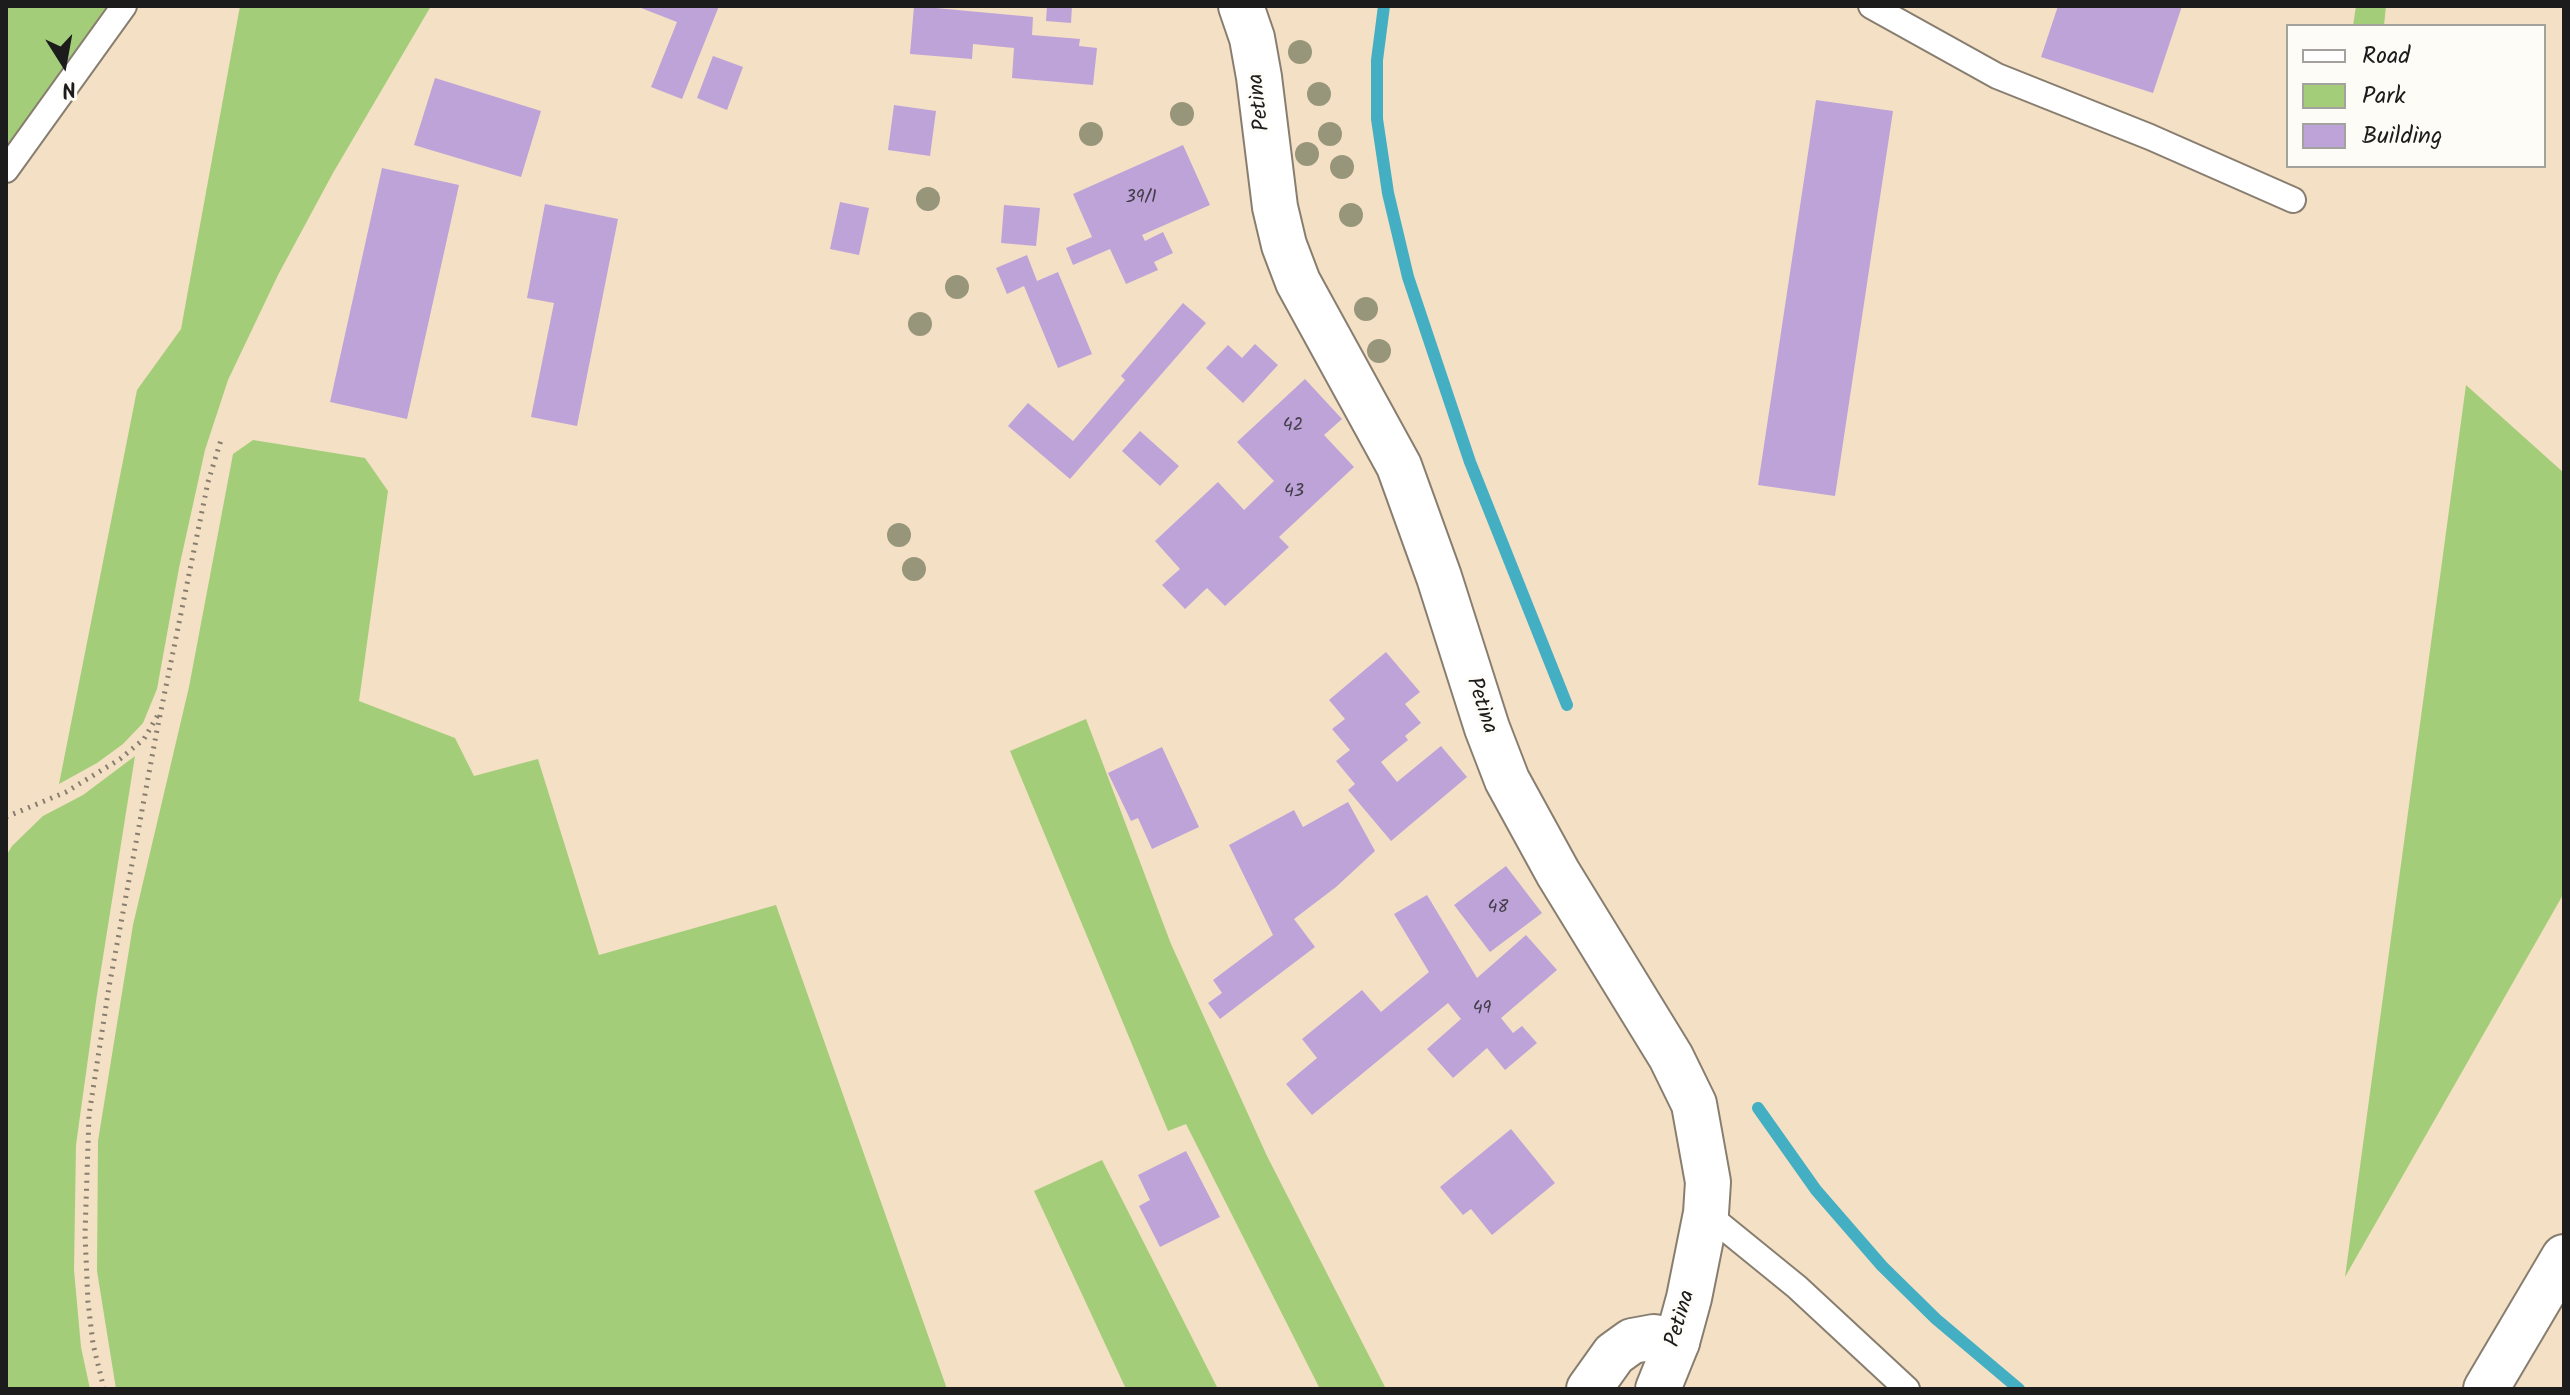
<!DOCTYPE html>
<html>
<head>
<meta charset="utf-8">
<style>
  body { margin:0 }
  #map { position:relative; width:2570px; height:1395px; overflow:hidden; background:#f4e0c5; font-family:Kalam,sans-serif }
  canvas { display:block }
  .frame { position:absolute; inset:0; border:8px solid #1c1c1c; pointer-events:none }
  .legend { position:absolute; left:2286px; top:24px; width:260px; height:144px; box-sizing:border-box; background:#fdfcf7; border:2px solid #a3a29f; margin:0; padding:10px 14px; list-style:none; font-size:24px; color:#1c1c1c }
  .legend li { display:flex; align-items:center; gap:16px; height:40px }
  .legend b { width:40px; border:2px solid #a3a29f }
  .north { position:absolute; left:24px; top:24px; width:80px; height:80px; -webkit-text-stroke:6px #fdfcf7; paint-order:stroke; rotate:169deg; font-size:22px; font-weight:700; line-height:32px; text-align:center; color:#1c1c1c }
  .north::after { content:''; display:block; margin:auto; width:28px; height:36px; background:#1c1c1c; clip-path:polygon(50% 0,100% 100%,50% 72%,0 100%) }
</style>
</head>
<body>
<div id="map">
<canvas width="2570" height="1395"></canvas>
<div class="frame"></div>
<ul class="legend">
<li><b style="height:10px;background:#fff"></b>Road</li>
<li><b style="height:22px;background:#a4cd79"></b>Park</li>
<li><b style="height:22px;background:#bea3d9"></b>Building</li>
</ul>
<div class="north">N</div>
</div>
<script>
const ctx = document.querySelector('canvas').getContext('2d');
ctx.lineJoin = 'round';
function paint(path, color) { ctx.fillStyle = color; ctx.fill(path, 'evenodd'); }
const toPath = rows => new Path2D(rows.map(r => 'M' + r).join(''));
function strokePath(path, color, width, dash) { ctx.strokeStyle = color; ctx.lineWidth = width; ctx.lineCap = dash ? 'butt' : 'round'; ctx.setLineDash(dash || []); ctx.stroke(path); }
function label(font, color, halo, rows, align = 'center') {
  ctx.font = font + ' Kalam,sans-serif'; ctx.lineWidth = 6; ctx.setLineDash([]); ctx.textBaseline = 'middle'; ctx.strokeStyle = halo; ctx.fillStyle = color; for (const [text, x, y, turn = 0] of rows) {
    ctx.save(); ctx.translate(x, y); ctx.rotate((+turn || 0) * Math.PI / 180); ctx.textAlign = isNaN(turn) ? turn : align; if (halo) ctx.strokeText(text, 0, 0); ctx.fillText(text, 0, 0); ctx.restore();
  }
}
paint(toPath([
  [6,6,109,6,6,148],
  [240,6,431,6,333,173,278,275,228,380,205,450,179,568,157,689,143,723,123,744,97,763,59,784,137,390,181,329],
  [2356,6,2386,6,2384,26,2353,26],
  [2466,385,2564,473,2564,893,2345,1277],
  [253,440,365,458,388,491,359,701,455,738,474,776,538,759,599,955,776,905,947,1389,116,1389,97,1271,98,1141,133,925,189,687,233,454],
  [1086,719,1171,944,1267,1156,1386,1389,1320,1389,1186,1124,1168,1131,1010,751],
  [135,756,96,1001,76,1145,74,1270,81,1347,90,1389,6,1389,6,856,12,846,43,816,83,795],
  [1102,1160,1218,1389,1126,1389,1034,1191]
]), '#a4cd79');
strokePath(toPath([
  [1384,6,1377,60,1377,119,1388,193,1408,277,1470,462,1567,705],
  [1758,1108,1816,1190,1882,1266,1936,1319,2019,1389]
]), '#44afc2', 12);
paint(toPath([
  [636,6,719,6,682,99,651,87,677,22],
  [914,6,1033,17,1032,35,1080,39,1079,46,1097,48,1093,85,1012,78,1014,48,973,44,972,59,910,54],
  [1047,6,1072,6,1071,23,1046,21],
  [2058,6,2182,6,2153,93,2041,57],
  [713,56,743,67,727,110,697,98],
  [435,78,541,111,521,177,414,145],
  [1816,100,1893,111,1835,496,1758,485],
  [894,105,936,111,930,156,888,150],
  [1183,145,1210,205,1142,235,1145,241,1163,232,1173,253,1154,262,1158,270,1126,284,1110,249,1073,265,1066,248,1092,237,1073,194],
  [382,168,459,185,407,419,330,402],
  [840,202,869,208,859,255,830,249],
  [545,204,618,219,577,426,531,417,554,303,527,298],
  [1004,205,1040,208,1036,246,1001,243],
  [1027,255,1037,281,1058,272,1092,354,1058,368,1024,286,1007,294,996,268],
  [1183,303,1206,323,1070,479,1008,426,1028,403,1073,441,1125,380,1121,376],
  [1255,344,1278,365,1243,403,1206,368,1228,345,1242,358],
  [1305,379,1342,419,1324,435,1354,467,1279,537,1289,547,1225,606,1207,588,1185,609,1162,585,1180,569,1155,541,1218,482,1244,510,1274,481,1237,442],
  [1140,431,1179,466,1160,486,1122,451],
  [1386,652,1420,692,1405,704,1421,723,1405,736,1408,740,1381,762,1397,782,1441,746,1467,777,1391,841,1348,790,1355,784,1336,761,1350,750,1332,729,1345,719,1329,700],
  [1162,747,1199,827,1152,849,1138,818,1131,821,1108,773],
  [1348,802,1375,851,1336,887,1294,919,1315,947,1220,1019,1208,1003,1222,993,1213,980,1273,935,1229,845,1294,810,1303,827],
  [1506,866,1542,913,1490,952,1454,905],
  [1427,895,1477,978,1526,935,1557,970,1501,1018,1513,1033,1522,1026,1537,1043,1505,1070,1487,1048,1453,1078,1427,1049,1461,1019,1448,1003,1312,1115,1286,1084,1317,1058,1302,1039,1362,990,1381,1012,1429,972,1394,914],
  [1511,1129,1555,1183,1492,1235,1471,1209,1463,1215,1440,1187],
  [1186,1151,1220,1217,1160,1247,1139,1206,1150,1200,1138,1175]
]), '#bea3d9');
const lane = toPath([
  [1871,6,1997,76,2150,137,2293,200],
  [6,170,124,6],
  [1706,1213,1797,1287,1907,1389]
]);
const street = toPath([
  [1589,1389,1614,1354,1632,1341,1654,1337,1677,1342]
]);
const secondary = toPath([
  [1241,6,1252,38,1259,77,1275,207,1284,245,1298,282,1399,466,1439,577,1487,728,1507,780,1558,873,1671,1057,1694,1104,1708,1182,1706,1213,1689,1298,1677,1342,1658,1389]
]);
const highway = toPath([
  [2486,1389,2564,1257]
]);
strokePath(lane, '#887e70', 28);
strokePath(street, '#887e70', 48);
strokePath(secondary, '#887e70', 48);
strokePath(highway, '#887e70', 48);
strokePath(toPath([
  [6,817,66,792,120,759,144,739,158,715],
  [104,1389,93,1344,88,1302,85,1234,89,1115,109,987,157,730,208,482,221,440]
]), '#887e70', 5, [2, 6]);
strokePath(lane, '#fff', 24);
strokePath(street, '#fff', 44);
strokePath(secondary, '#fff', 44);
strokePath(highway, '#fff', 44);
ctx.fillStyle = '#98967a';
for (const [x, y] of [
  [1300,52],
  [1319,94],
  [1182,114],
  [1091,134],
  [1330,134],
  [1307,154],
  [1342,167],
  [928,199],
  [1351,215],
  [957,287],
  [1366,309],
  [920,324],
  [1379,351],
  [899,535],
  [914,569]
]) { ctx.beginPath(); ctx.arc(x, y, 12, 0, 2 * Math.PI); ctx.fill(); }
label('18px', '#443e4b', null, [
  ["39/1",1141,199],
  ["42",1293,427],
  ["43",1294,493],
  ["48",1498,909],
  ["49",1482,1010]
]);
label('22px', '#1c1c1c', '#fdfcf7', [
  ["Petina",1261,102,-97],
  ["Petina",1480,706,72],
  ["Petina",1682,1319,-74]
]);
</script>
</body>
</html>
